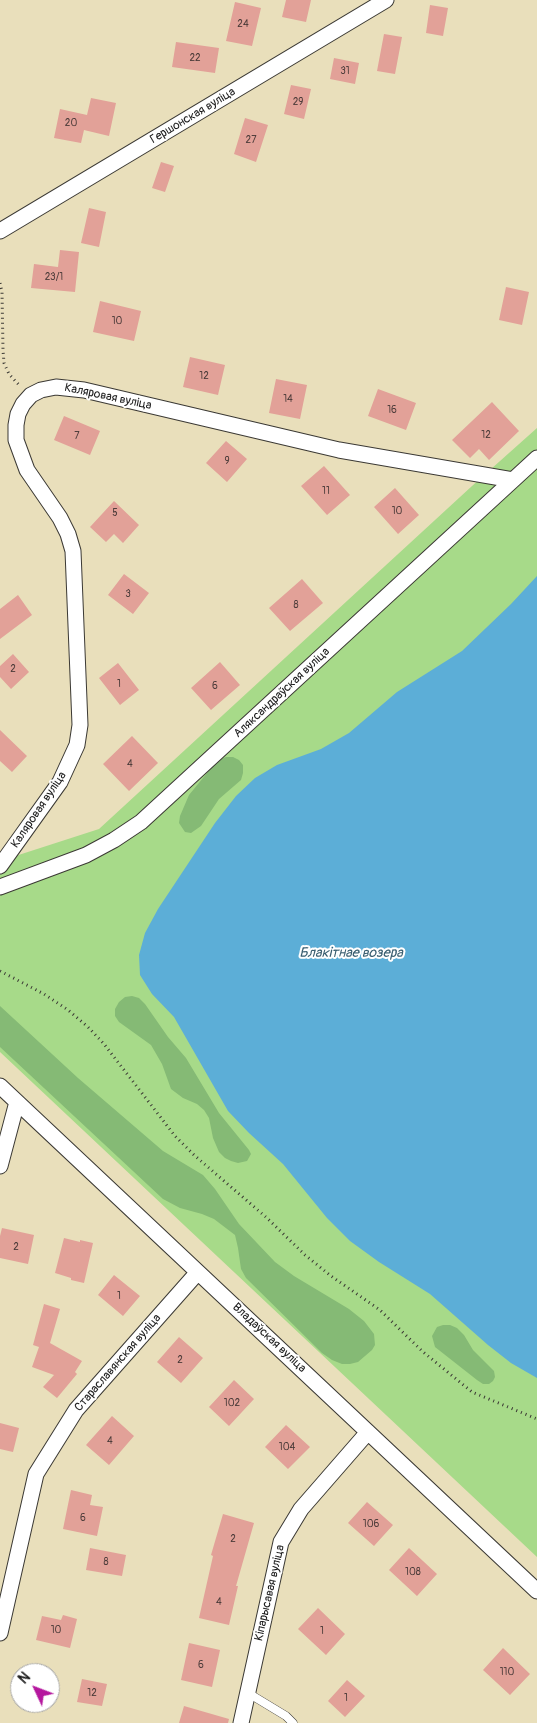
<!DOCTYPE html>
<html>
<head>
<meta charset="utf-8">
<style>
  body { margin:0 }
  #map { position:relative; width:537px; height:1723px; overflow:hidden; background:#e9dfbb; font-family:Pangolin,sans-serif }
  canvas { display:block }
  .north { position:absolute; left:10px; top:1663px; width:50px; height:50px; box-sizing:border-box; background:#fff; border:1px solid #a4a4a4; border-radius:50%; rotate:313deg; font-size:14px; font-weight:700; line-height:20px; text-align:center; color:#1c1c1c }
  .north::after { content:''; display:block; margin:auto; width:18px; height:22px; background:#b5179e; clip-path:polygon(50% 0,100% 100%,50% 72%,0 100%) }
</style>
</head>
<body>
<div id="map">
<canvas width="537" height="1723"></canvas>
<div class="north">N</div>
</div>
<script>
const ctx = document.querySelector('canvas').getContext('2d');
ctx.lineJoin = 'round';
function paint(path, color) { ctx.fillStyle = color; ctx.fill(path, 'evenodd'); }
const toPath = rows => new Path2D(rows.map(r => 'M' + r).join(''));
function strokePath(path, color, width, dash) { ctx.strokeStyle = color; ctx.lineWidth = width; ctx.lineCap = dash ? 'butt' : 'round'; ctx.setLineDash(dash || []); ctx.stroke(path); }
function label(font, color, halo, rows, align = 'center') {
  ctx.font = font + ' Pangolin,sans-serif'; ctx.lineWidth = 4; ctx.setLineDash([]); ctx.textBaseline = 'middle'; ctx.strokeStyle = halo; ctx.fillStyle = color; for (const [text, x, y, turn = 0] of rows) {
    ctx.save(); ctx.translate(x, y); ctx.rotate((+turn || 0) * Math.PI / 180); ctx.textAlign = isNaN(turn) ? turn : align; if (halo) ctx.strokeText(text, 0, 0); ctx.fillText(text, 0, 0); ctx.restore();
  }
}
paint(toPath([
  [537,428,537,1557,0,1052,0,861,99,829,472,486]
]), '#a7da89');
paint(toPath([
  [226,757,233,757,239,760,243,765,243,773,241,780,219,799,201,826,191,833,185,832,179,823,180,816,189,795,212,767,219,760],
  [132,996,139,998,145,1004,168,1037,186,1058,219,1113,249,1150,251,1154,247,1161,238,1163,231,1161,225,1158,219,1152,213,1138,209,1118,204,1110,197,1104,183,1098,171,1089,162,1064,151,1045,119,1022,115,1016,115,1009,119,1002,125,997],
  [0,1006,78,1078,163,1151,203,1175,215,1189,239,1224,275,1262,294,1276,349,1309,364,1321,374,1334,375,1345,372,1350,358,1362,350,1364,342,1364,332,1360,322,1353,246,1278,241,1269,238,1248,235,1235,214,1219,202,1214,180,1208,163,1199,0,1047],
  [443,1325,450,1325,457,1328,464,1335,473,1350,494,1371,495,1377,493,1381,489,1384,483,1384,477,1380,435,1347,432,1336,437,1327]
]), '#85ba75');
paint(toPath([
  [537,576,537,1378,511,1363,488,1345,430,1294,379,1262,350,1241,327,1218,283,1164,249,1133,228,1111,174,1017,152,994,140,975,139,955,145,933,158,909,215,823,236,796,255,778,277,765,321,749,349,733,397,692,462,651,511,604]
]), '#5caed7');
paint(toPath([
  [286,0,311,0,306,22,282,17],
  [235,2,261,8,252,46,226,41],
  [430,5,448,8,443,36,426,33],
  [384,34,402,37,395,74,377,71],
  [176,42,219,48,215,73,172,67],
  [334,58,359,63,355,84,330,79],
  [291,85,311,89,304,119,284,114],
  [91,98,116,103,109,136,84,130,81,143,54,138,60,109,87,115],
  [245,118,268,125,256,162,234,154],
  [161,162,174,166,165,192,152,188],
  [89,208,106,212,99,247,81,243],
  [60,250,79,252,75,292,31,288,34,264,58,267],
  [506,287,529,292,522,325,499,320],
  [100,301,141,311,134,341,93,332],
  [190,357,225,365,218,395,183,387],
  [276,379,307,385,300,419,269,413],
  [378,389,416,403,406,430,368,416],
  [492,402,519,431,489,460,479,449,470,458,452,440],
  [64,416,100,431,90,455,54,440],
  [226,441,247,459,227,482,206,463],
  [324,466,350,495,327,515,301,486],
  [395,488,419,515,398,534,374,507],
  [114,501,139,525,123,543,114,534,106,542,90,527],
  [124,574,149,593,133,614,108,595],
  [302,579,323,603,290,631,269,608],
  [18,595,32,615,0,639,0,609],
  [13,654,29,672,11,689,0,677,0,666],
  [220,662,240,685,211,710,191,688],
  [118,663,139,690,120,705,99,678],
  [0,730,27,756,12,772,0,761],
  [132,736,158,763,129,791,103,764],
  [2,1228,34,1235,28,1264,0,1258,0,1236],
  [64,1238,80,1242,80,1240,93,1243,84,1283,71,1280,71,1278,55,1273],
  [114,1275,140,1296,123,1316,98,1295],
  [44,1304,60,1309,50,1343,82,1361,75,1372,77,1374,57,1398,43,1387,54,1375,32,1367,39,1347,33,1345],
  [179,1337,203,1358,181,1383,157,1362],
  [234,1380,254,1399,229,1426,209,1407],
  [112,1416,134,1436,109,1465,86,1445],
  [0,1423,19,1428,13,1452,0,1449],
  [286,1425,310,1447,288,1469,265,1447],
  [71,1490,92,1495,90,1505,103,1507,97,1536,63,1529],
  [367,1502,393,1525,374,1546,348,1523],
  [223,1514,254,1523,236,1586,238,1586,229,1625,199,1618,213,1556,211,1555],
  [90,1548,126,1555,122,1576,86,1570],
  [409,1548,437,1574,417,1596,389,1570],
  [318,1608,345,1634,326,1655,298,1629],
  [63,1615,77,1619,70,1648,36,1640,42,1616,61,1620],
  [189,1643,220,1650,212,1687,181,1680],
  [503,1648,530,1674,510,1695,483,1670],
  [82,1679,107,1684,102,1706,77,1702],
  [347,1680,365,1696,345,1717,328,1701],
  [184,1706,229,1719,228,1723,179,1723]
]), '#e2a198');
const service = toPath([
  [248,1693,286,1716,293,1723]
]);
const minor = toPath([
  [0,231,386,0],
  [0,866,60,782,77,745,80,725,73,551,68,534,60,518,27,470,16,440,16,425,18,414,23,404,31,395,41,390,56,387,84,390,339,450,513,480],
  [0,887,86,855,114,840,141,822,537,458],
  [0,1086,537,1591],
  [0,1166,17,1102],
  [0,1633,36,1474,76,1410,198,1272],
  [241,1723,281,1542,301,1509,368,1432]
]);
strokePath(service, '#3b3934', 9);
strokePath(minor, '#3b3934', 17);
strokePath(toPath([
  [0,283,2,292,3,350,4,363,9,374,19,385],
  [0,971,44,994,68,1010,88,1027,104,1044,175,1136,194,1155,267,1218,305,1255,331,1276,380,1310,422,1351,472,1392,537,1419]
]), '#3b3934', 3, [1, 4]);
strokePath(service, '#fff', 8);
strokePath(minor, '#fff', 15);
label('10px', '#4e3d3b', null, [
  ["24",243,24],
  ["22",195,58],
  ["31",345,71],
  ["29",298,102],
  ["20",71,123],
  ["27",251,140],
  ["23/1",54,277],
  ["10",117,321],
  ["12",204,376],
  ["14",288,399],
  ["16",392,410],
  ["12",486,435],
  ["7",77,436],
  ["9",227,461],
  ["11",326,491],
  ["10",397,511],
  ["5",115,513],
  ["3",128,594],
  ["8",296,605],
  ["2",13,669],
  ["1",119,684],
  ["6",215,686],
  ["4",130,764],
  ["2",16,1247],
  ["1",119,1296],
  ["2",180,1360],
  ["102",232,1403],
  ["4",110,1441],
  ["104",287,1447],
  ["6",83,1518],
  ["106",371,1524],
  ["2",233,1539],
  ["8",106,1562],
  ["108",413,1572],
  ["4",219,1602],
  ["10",56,1630],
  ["1",322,1631],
  ["6",201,1665],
  ["110",507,1672],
  ["12",92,1693],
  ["1",346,1698]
]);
label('12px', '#1c1c1c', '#fff', [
  ["Гершонская вуліца",193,116,-31],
  ["Каляровая вуліца",108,397,12],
  ["Аляксандраўская вуліца",282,693,-43],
  ["Каляровая вуліца",39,810,-56],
  ["Владаўская вуліца",269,1338,43],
  ["Стараславянская вуліца",118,1363,-49],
  ["Кіпарысавая вуліца",270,1593,-77]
]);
label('italic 14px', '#395e70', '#fff', [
  ["Блакітнае возера",351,953]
]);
</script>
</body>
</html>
